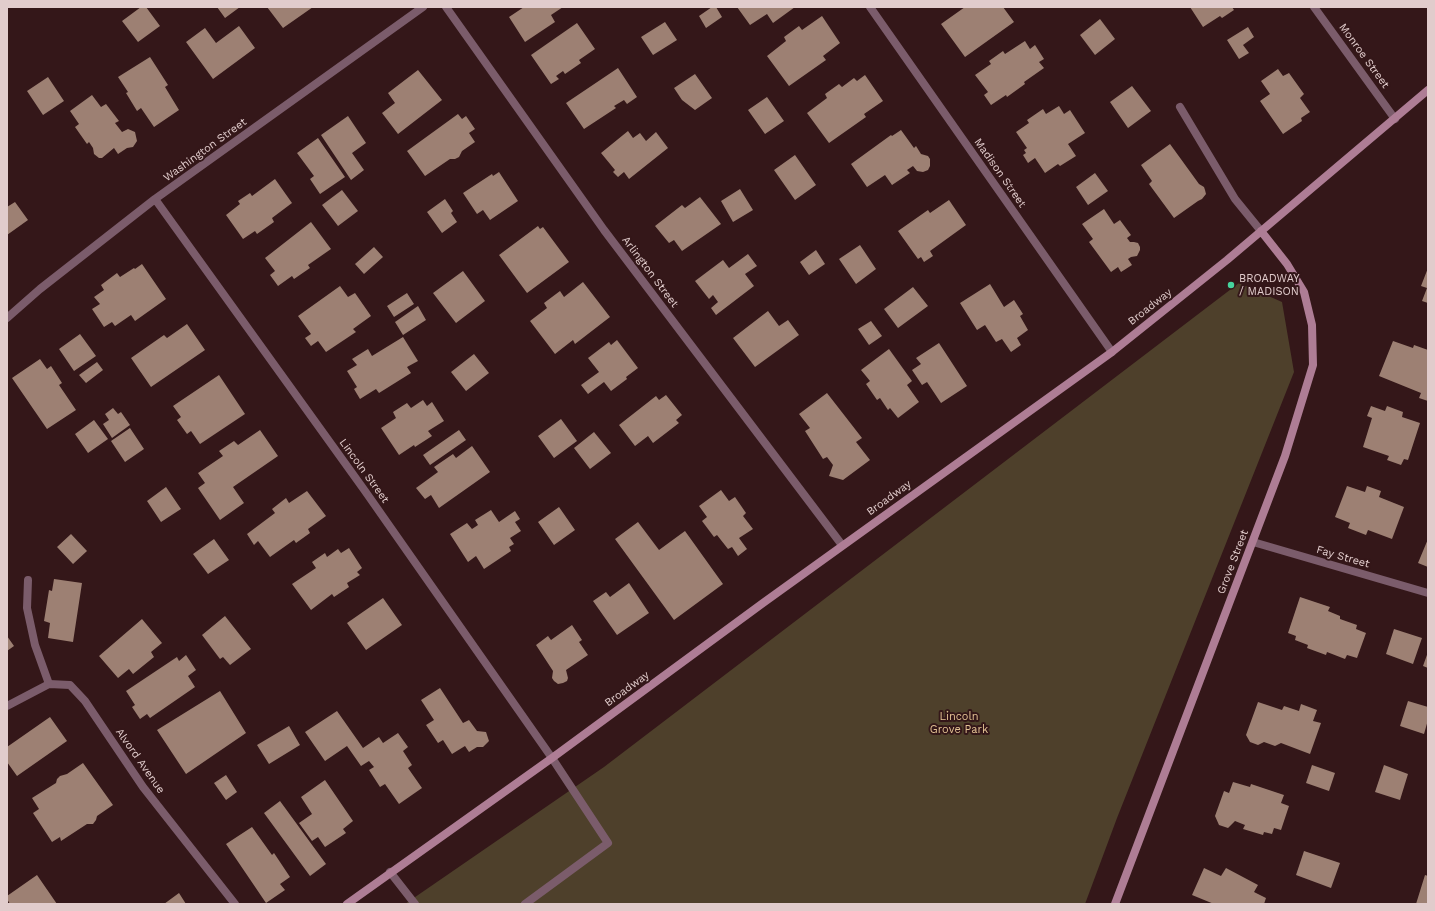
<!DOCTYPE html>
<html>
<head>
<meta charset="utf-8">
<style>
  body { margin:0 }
  #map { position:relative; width:1435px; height:911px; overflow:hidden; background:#341719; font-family:"Work Sans",sans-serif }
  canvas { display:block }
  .frame { position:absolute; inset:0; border:8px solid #e1cccc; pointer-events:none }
</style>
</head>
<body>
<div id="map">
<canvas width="1435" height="911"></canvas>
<div class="frame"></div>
</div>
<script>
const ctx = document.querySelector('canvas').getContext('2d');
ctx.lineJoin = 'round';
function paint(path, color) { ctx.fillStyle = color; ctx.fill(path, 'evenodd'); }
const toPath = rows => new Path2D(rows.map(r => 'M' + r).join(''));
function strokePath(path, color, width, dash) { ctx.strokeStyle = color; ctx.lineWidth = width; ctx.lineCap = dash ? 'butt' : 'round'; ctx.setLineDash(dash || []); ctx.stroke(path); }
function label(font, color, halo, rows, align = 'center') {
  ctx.font = font + ' "Work Sans",sans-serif'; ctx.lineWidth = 4; ctx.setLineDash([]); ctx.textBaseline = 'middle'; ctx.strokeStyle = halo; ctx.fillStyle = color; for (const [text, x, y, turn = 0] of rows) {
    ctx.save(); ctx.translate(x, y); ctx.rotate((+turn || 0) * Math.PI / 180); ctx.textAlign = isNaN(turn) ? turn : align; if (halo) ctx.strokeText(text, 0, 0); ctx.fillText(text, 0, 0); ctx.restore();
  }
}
paint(toPath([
  [1239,283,1282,302,1294,372,1117,818,1085,904,405,904,604,767]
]), '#4e402b');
paint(toPath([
  [141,7,146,7,160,26,138,42,122,21],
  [217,7,240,7,225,18],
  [267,7,313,7,283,28],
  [524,7,563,7,551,15,555,22,525,42,509,17],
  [712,7,716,7,722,17,706,28,699,16],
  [737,7,795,7,773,23,767,14,750,25],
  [965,7,1003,7,1014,22,965,57,941,24],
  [1190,7,1232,7,1234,10,1222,18,1220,16,1203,27],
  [822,16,840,43,823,56,826,60,789,86,767,56,786,41,784,37,799,26,802,30],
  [1100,19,1115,39,1095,55,1080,35],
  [665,22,677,40,653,55,641,37],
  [577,23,595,49,579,60,581,63,565,74,563,71,556,76,559,79,551,84,531,55],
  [239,26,255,48,213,79,186,42,205,28,216,43],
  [1248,27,1254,37,1243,45,1249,53,1239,59,1227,40],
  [1025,41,1030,49,1035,45,1044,59,1039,62,1044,68,1024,82,1025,84,1007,97,1006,95,991,105,984,95,988,92,975,75,991,64,989,61,1003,51,1005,54],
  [150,57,168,85,165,87,179,110,154,127,141,108,137,111,126,93,128,92,118,77],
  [618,68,637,97,627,104,624,100,614,106,616,108,584,129,566,103],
  [1278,69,1283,76,1289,73,1304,94,1300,98,1310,112,1301,118,1302,121,1283,134,1260,101,1270,94,1261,81],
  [418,70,442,100,398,134,382,113,395,103,388,93],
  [695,74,712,98,695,110,682,100,674,88],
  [865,75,883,101,864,114,866,117,829,143,807,113,827,98,825,94,839,84,842,87,854,78,857,81],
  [48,77,64,101,43,115,27,91],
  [1132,86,1151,111,1128,128,1110,102],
  [92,95,101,107,106,104,119,121,115,123,122,132,128,129,135,132,137,141,133,147,127,148,118,154,114,148,102,158,99,158,94,154,93,148,89,142,87,144,75,127,79,124,70,111],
  [767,97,784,121,765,134,748,110],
  [1059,106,1064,114,1070,110,1085,133,1068,144,1076,156,1060,166,1058,164,1045,173,1035,158,1028,163,1023,155,1026,153,1024,150,1027,148,1016,132,1029,123,1027,120,1043,109,1046,114],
  [458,114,462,119,466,116,475,129,469,133,475,142,462,151,459,157,455,159,450,159,425,176,407,151],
  [348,116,366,143,352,153,364,170,351,180,321,135],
  [901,130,914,148,916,146,921,154,928,156,930,159,930,166,928,170,923,172,917,171,913,166,907,170,910,173,892,185,885,175,867,187,851,164,891,135,892,136],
  [628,131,633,138,640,133,646,141,656,132,668,148,629,179,624,172,618,177,613,172,615,170,601,153],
  [318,138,345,177,320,194,310,179,314,176,297,153],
  [1170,144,1199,184,1204,187,1205,190,1206,194,1202,199,1198,201,1174,218,1149,184,1152,181,1141,165],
  [795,155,816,185,795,200,774,170],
  [499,172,518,201,490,220,483,210,477,214,463,193,492,174,493,176],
  [1095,173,1108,191,1088,205,1076,187],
  [275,179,292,203,272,218,274,222,257,234,255,231,243,239,226,215,240,204,238,201,250,193,252,196],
  [740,189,753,210,733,222,721,201],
  [342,190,358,211,338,226,322,205],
  [700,197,721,224,682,251,674,240,669,243,655,226,682,205,685,208],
  [445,199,453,211,451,213,457,222,442,233,427,212],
  [949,200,966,225,930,251,933,256,924,262,921,257,918,259,898,231,928,210,930,213],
  [15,202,28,220,7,235,7,207],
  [1104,209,1114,224,1120,220,1131,235,1127,238,1130,242,1134,242,1138,243,1140,247,1140,250,1137,256,1131,257,1128,259,1132,265,1121,272,1118,267,1111,272,1089,242,1093,239,1082,224],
  [311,222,331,249,308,265,310,268,294,279,292,276,278,286,270,275,275,271,265,258],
  [538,226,540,229,543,227,569,262,527,293,499,255],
  [860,245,876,269,856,284,839,259],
  [374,247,383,257,364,274,355,264],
  [816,250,825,264,809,275,800,262],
  [748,254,757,266,745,274,754,286,716,315,711,308,718,302,713,295,709,299,695,281,723,260,729,268],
  [142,264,166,299,135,321,131,315,115,326,112,322,104,327,92,309,100,304,94,297,104,290,101,285,117,273,120,277,134,268,135,269],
  [1428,268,1428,303,1422,301,1427,288,1421,286],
  [463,271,485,301,456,323,433,293],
  [583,282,610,317,575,344,573,340,555,354,530,321,547,308,544,303,560,291,564,297],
  [990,284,1004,307,1014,300,1023,314,1020,316,1028,330,1017,338,1021,345,1011,352,1002,339,996,342,985,325,977,330,960,303],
  [340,286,348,297,355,293,371,316,353,329,356,332,326,352,318,341,311,346,305,338,311,334,298,316],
  [913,287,928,306,898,328,884,309],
  [407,293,414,304,394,317,387,306],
  [418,306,426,320,403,335,395,322],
  [768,311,779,326,788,320,799,335,755,367,733,338],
  [871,321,882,336,869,345,858,329],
  [187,324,205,350,151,387,131,358,164,335,167,338],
  [80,334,96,356,74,371,59,349],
  [403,337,418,361,407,367,411,373,379,393,376,389,360,399,354,389,357,387,347,371,357,365,352,359,368,349,372,356],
  [617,340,638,368,626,377,627,379,611,391,604,382,588,394,581,385,599,372,588,358,609,342,611,345],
  [1393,341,1413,348,1414,345,1428,350,1428,401,1419,398,1421,393,1379,376],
  [939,343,967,386,941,403,927,382,922,385,912,370,921,364,916,358],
  [889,349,912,381,907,385,919,402,898,418,890,408,888,410,880,398,877,400,866,384,870,381,861,370],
  [474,354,489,373,466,391,451,372],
  [40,359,47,369,51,366,62,383,59,385,76,410,47,429,12,378],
  [97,362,103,370,86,383,79,375],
  [219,375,245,414,200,444,191,431,187,434,177,420,181,417,173,406],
  [827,393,862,438,856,442,870,460,843,480,829,476,833,465,827,457,823,459,805,431,810,428,799,414],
  [666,395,682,415,676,420,679,423,653,443,648,436,635,446,619,425,656,396,659,400],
  [423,400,427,406,432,402,444,421,428,431,432,436,415,447,414,445,399,455,381,428,396,418,393,412,407,403,411,408],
  [1371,406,1385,411,1387,406,1403,412,1402,417,1420,423,1408,460,1404,459,1401,465,1387,460,1389,456,1363,447,1372,418,1367,416],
  [113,408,118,414,121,412,130,425,112,438,103,424,109,420,105,414],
  [561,419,577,441,554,458,538,436],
  [94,420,108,439,88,453,75,434],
  [130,428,144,449,125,462,111,441],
  [260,430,278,456,233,487,244,503,220,520,198,488,205,483,198,473,223,456,219,451,234,441,238,445],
  [459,430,466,440,430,465,423,455],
  [594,432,611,453,590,469,574,448],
  [472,446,490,472,439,508,431,495,425,499,416,488,438,472,434,467,453,454,456,458],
  [1347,486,1365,492,1367,486,1381,491,1379,497,1404,507,1392,539,1368,530,1366,535,1348,528,1350,523,1335,517],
  [166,487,181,509,161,522,147,501],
  [721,490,729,501,735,497,746,513,743,516,753,529,739,538,747,549,738,556,732,547,728,549,717,535,714,537,702,521,707,517,699,506],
  [307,491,326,516,308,529,310,533,296,543,294,540,270,557,258,541,254,545,247,534,275,513,272,509,286,498,289,503],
  [559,507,575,530,554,545,538,522],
  [491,510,499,522,515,511,520,519,515,522,521,531,510,538,514,544,509,547,511,551,484,569,476,556,468,562,450,534,467,523,472,529,478,525,475,520],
  [638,522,659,550,685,531,723,584,674,620,615,539],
  [71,534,87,551,73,564,57,547],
  [214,539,229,560,208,574,193,554],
  [1428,539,1428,567,1418,563],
  [349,548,362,568,357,572,360,575,347,583,349,587,334,597,332,594,311,610,292,584,316,568,312,562,325,553,327,557,338,549,341,553],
  [54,579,82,583,73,642,48,638,50,623,44,621,49,590,52,591],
  [629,583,649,613,617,635,593,601,606,592,610,597],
  [1300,597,1330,607,1328,611,1340,616,1340,619,1357,625,1356,629,1366,633,1357,658,1347,655,1345,659,1327,652,1326,655,1307,648,1308,645,1295,640,1296,636,1288,633],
  [383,598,402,625,366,650,347,623],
  [225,616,251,649,230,665,223,657,220,659,202,635],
  [142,619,162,643,151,652,154,657,133,674,129,669,118,678,99,656],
  [572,625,582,640,579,642,588,655,566,670,568,678,567,681,563,683,558,684,554,681,552,678,553,671,536,645,548,636,551,640],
  [1394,629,1422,638,1413,664,1386,654],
  [7,636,14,646,7,651],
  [1428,652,1428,668,1423,666],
  [186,655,196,670,188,676,195,687,150,718,147,714,140,719,132,707,135,705,126,691,177,657,179,661],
  [440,688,463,723,469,720,477,731,486,732,489,741,483,747,477,747,469,752,465,746,452,754,443,740,438,743,426,725,434,720,421,700],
  [220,691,246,733,186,774,157,730],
  [1408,701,1428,707,1428,720,1424,734,1400,726],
  [1258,702,1282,710,1284,706,1299,711,1301,704,1317,710,1313,721,1321,723,1310,754,1281,743,1275,746,1264,742,1258,745,1250,742,1246,735],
  [337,711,363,748,379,737,383,743,398,733,408,747,403,751,412,765,408,768,422,788,399,804,385,784,380,787,369,770,374,767,369,761,361,766,347,746,325,761,305,732],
  [50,717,67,741,17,776,7,762,7,747],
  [289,726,300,745,269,764,257,745],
  [83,763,113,805,97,816,96,820,93,824,87,824,61,841,60,837,52,842,33,813,39,809,32,798,56,783,57,779,60,776,67,774],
  [1312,765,1335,773,1329,791,1306,783],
  [1384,765,1408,774,1400,800,1375,792],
  [226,775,237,792,226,800,214,783],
  [325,780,353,821,343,829,346,833,325,847,318,837,312,841,299,823,312,814,301,797],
  [1233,782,1250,787,1251,784,1284,795,1281,803,1289,806,1281,830,1274,828,1272,834,1264,832,1263,835,1243,829,1245,825,1235,821,1228,828,1219,825,1215,816,1224,791,1229,793],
  [280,801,326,864,310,876,264,813],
  [252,827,272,855,274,853,290,877,280,884,285,890,266,903,226,844],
  [1304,851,1340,863,1331,888,1296,875],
  [1204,868,1221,876,1226,868,1258,885,1254,892,1266,898,1264,904,1214,904,1192,895],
  [37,875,57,904,10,904,7,899,7,896],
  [1425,875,1428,876,1428,904,1416,904],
  [179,893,186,904,164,904]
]), '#9d8073');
strokePath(toPath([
  [1180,107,1235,199,1261,231],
  [28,580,27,608,35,645,49,684],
  [390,872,415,904],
  [525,904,608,843,552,758]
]), '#7b5c6b', 8);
strokePath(toPath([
  [446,7,604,230,842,545],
  [870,7,1112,352],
  [1314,7,1395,119],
  [155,199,365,491,552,758],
  [7,318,40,289,155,199,423,7],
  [1253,542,1428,593],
  [7,706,49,684,70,685,85,701,143,787,235,904]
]), '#7b5c6b', 8);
strokePath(toPath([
  [347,904,552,758,763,603,1112,352,1227,260,1428,90],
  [1115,904,1285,456,1313,365,1312,325,1304,292,1287,264,1261,231]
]), '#ae7d95', 8);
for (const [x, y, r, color] of [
  [1231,285,4,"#46d49e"]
]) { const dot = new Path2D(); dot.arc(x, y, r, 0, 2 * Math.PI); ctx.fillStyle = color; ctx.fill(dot); strokePath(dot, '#341719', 1.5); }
label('11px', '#e1cccc', '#341719', [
  ["Monroe Street",1364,56,54],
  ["Washington Street",205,150,-36],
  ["Madison Street",1000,173,55],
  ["Arlington Street",650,272,53],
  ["Broadway",1150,307,-38],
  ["Lincoln Street",364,471,54],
  ["Broadway",889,498,-36],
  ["Fay Street",1343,557,16],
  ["Grove Street",1233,562,-69],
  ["Broadway",627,689,-36],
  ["Alvord Avenue",140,761,55]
]);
label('11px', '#e1cccc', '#341719', [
  ["BROADWAY",1239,279],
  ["/ MADISON",1239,292]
], 'left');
label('11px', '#e4c395', '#341719', [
  ["Lincoln",959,717],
  ["Grove Park",959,730]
]);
</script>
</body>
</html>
